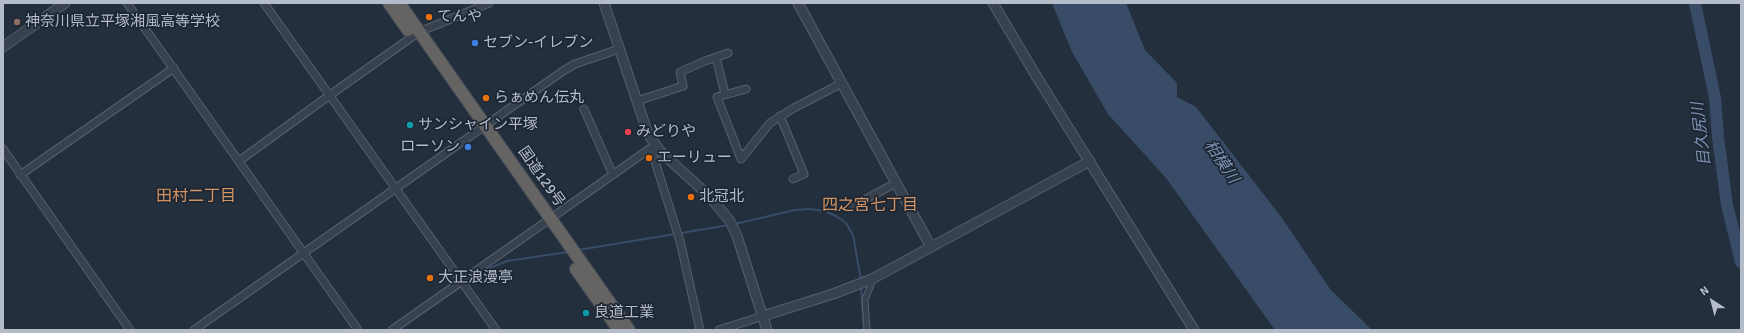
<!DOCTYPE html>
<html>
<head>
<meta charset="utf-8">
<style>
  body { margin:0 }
  #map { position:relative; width:1744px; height:333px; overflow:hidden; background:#242f3e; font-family:Signika,sans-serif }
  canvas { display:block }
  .frame { position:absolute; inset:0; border:4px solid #b4bcc9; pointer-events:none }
  .north { position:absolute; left:1692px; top:281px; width:40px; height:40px; -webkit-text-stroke:3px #1d2633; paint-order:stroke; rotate:324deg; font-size:11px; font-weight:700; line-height:16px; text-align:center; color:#b4bcc9 }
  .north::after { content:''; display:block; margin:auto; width:14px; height:18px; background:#b4bcc9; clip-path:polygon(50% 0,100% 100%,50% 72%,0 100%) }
</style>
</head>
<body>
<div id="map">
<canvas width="1744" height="333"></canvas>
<div class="frame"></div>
<div class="north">N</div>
</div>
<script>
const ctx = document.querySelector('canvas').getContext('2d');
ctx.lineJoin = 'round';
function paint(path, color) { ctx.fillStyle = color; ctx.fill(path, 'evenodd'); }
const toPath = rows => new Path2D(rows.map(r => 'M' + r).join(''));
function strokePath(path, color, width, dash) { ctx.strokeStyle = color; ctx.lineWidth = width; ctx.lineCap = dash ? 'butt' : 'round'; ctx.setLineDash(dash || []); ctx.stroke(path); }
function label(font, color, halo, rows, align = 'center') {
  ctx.font = font + ' Signika,"Noto Sans JP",sans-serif'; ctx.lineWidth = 3.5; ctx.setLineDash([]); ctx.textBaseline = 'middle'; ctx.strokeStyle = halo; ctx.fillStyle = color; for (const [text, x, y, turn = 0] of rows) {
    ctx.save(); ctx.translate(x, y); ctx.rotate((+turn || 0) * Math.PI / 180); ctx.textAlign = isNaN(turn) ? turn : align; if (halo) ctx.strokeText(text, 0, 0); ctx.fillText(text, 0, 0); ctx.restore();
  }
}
paint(toPath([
  [1052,3,1126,3,1145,50,1177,83,1177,97,1196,107,1282,218,1330,289,1372,330,1275,330,1166,178,1108,114,1072,52]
]), '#394c67');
strokePath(toPath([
  [735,224,795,210,810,209,825,211,836,216,846,223,853,235,861,280],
  [681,233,729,225],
  [578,250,675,234],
  [469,281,483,271,507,261,568,252],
  [861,287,864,330],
  [398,330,462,286]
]), '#394c67', 2);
strokePath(toPath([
  [1695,3,1715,98,1718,137,1727,205,1741,262]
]), '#394c67', 12);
const pedestrian = toPath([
  [867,330,865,299,871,285,872,279]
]);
const minor = toPath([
  [127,3,358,330],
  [264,3,496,330],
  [716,57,725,94],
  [637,101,683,86,680,72,705,61,728,53],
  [584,109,613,175],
  [780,116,804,174,793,179],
  [655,145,653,155,680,241,700,330],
  [3,149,130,330],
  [741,159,770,123,794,108,842,83],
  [741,159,717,97,746,89],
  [239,161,330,95,419,32,489,3],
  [20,175,174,68],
  [849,208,896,183],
  [194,330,563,71,575,64,619,49],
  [392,330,655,145],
  [719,330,763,316]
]);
const tertiary = toPath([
  [604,3,648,134,661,152,709,196,730,221,737,236,767,330],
  [798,3,931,247],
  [993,3,1035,74,1194,330],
  [3,47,65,3],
  [763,316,833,294,872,279,1090,161]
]);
const trunk = toPath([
  [389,3,408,30],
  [399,3,629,330],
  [576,269,619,330]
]);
strokePath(pedestrian, '#565f6c', 7);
strokePath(minor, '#565f6c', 9);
strokePath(tertiary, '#565f6c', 11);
strokePath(trunk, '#434c59', 14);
strokePath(pedestrian, '#38414e', 5);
strokePath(minor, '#38414e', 7);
strokePath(tertiary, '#38414e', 9);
strokePath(trunk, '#656462', 12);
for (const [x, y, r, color] of [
  [429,17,4,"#e8710a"],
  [17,22,4,"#8d6e63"],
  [475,43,4,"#3f7fe0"],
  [486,98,4,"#e8710a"],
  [410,125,4,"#0f9aa8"],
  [628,132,4,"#e0444e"],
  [468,147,4,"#3f7fe0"],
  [649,158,4,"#e8710a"],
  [691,197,4,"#e8710a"],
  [430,278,4,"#e8710a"],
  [586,313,4,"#0f9aa8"]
]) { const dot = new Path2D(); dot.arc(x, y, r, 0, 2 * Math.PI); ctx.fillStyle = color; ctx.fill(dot); strokePath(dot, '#1d2633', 1.5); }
label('15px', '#b4bcc9', '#1d2633', [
  ["てんや",437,17],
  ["神奈川県立平塚湘風高等学校",25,22],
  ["セブン-イレブン",483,43],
  ["らぁめん伝丸",494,98],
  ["サンシャイン平塚",418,125],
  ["みどりや",636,132],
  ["ローソン",460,147,"right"],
  ["エーリュー",657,158],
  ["北冠北",699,197],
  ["大正浪漫亭",438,278],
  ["良道工業",594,313]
], 'left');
label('15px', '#b4bcc9', '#1d2633', [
  ["国道129号",541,177,55]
]);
label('italic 16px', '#7c92b1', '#1d2633', [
  ["目久尻川",1702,134,-97],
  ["相模川",1221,162,56]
]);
label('16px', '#d59563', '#1d2633', [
  ["田村二丁目",196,197],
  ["四之宮七丁目",870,206]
]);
</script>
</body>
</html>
